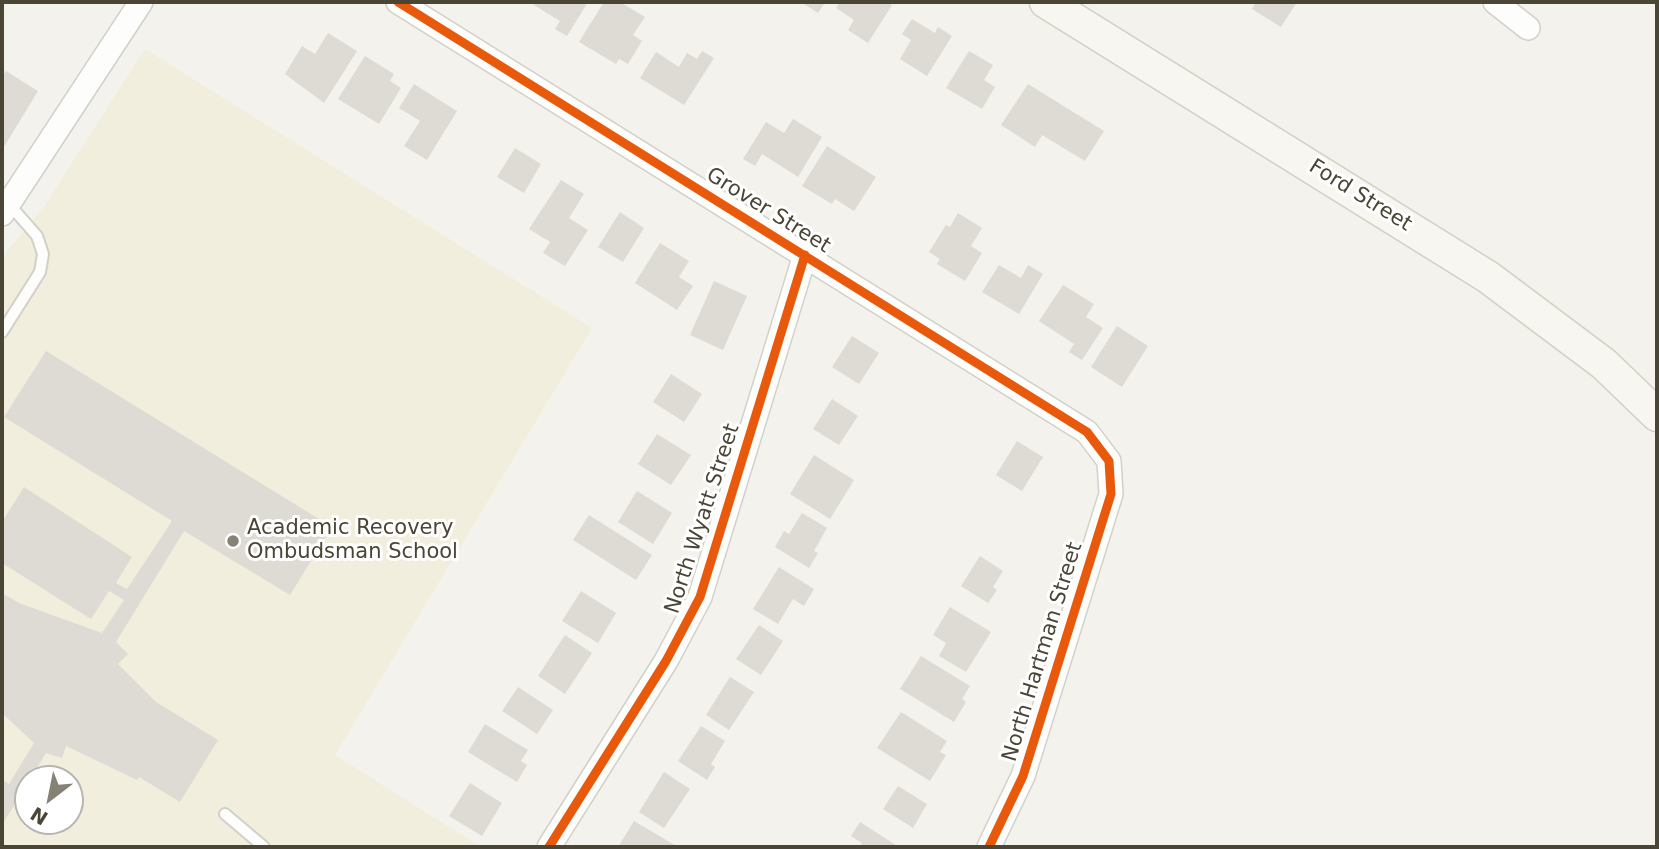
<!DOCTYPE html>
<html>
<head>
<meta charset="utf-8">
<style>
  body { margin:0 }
  #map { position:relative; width:1659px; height:849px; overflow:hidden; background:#f3f2ec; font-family:"DejaVu Sans",sans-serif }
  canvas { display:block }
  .frame { position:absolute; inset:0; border:4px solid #4b4536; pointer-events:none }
  .north { position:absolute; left:14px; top:765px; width:70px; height:70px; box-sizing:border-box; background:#fff; border:2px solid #b7b5af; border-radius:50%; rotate:212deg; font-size:19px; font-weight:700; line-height:28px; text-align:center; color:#4b4536 }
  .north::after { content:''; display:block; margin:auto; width:24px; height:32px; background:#868276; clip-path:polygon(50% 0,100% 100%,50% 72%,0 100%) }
</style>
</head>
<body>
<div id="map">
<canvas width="1659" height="849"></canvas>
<div class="frame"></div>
<div class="north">N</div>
</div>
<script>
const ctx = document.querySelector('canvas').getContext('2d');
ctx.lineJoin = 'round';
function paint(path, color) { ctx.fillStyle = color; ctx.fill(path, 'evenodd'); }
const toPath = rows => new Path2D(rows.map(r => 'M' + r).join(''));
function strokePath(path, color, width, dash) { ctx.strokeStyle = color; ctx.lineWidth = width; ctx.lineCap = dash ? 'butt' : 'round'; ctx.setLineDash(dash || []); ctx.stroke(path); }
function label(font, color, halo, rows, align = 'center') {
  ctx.font = font + ' "DejaVu Sans",sans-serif'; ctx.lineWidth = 6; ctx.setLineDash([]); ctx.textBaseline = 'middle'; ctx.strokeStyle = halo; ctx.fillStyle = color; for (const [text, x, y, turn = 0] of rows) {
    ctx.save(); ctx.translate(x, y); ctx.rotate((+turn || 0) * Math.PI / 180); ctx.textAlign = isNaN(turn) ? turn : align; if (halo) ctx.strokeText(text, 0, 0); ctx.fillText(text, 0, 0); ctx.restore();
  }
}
paint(toPath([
  [145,49,592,328,335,755,481,847,2,847,2,258,45,205],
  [28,779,70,779,70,821,28,821]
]), '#f2eede');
paint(toPath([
  [536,2,588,2,567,36,555,29,560,21,534,5],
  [604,2,620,2,645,17,633,35,642,41,628,64,619,59,616,64,579,42],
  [801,2,825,2,818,13],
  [840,2,886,2,892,5,868,43,848,30,854,20,836,8],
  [1256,2,1297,2,1281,27,1252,9],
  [912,19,935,33,938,27,952,36,927,76,900,59,911,40,902,34],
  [328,33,357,51,324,103,285,74,302,46,315,54],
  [702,51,714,58,684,105,640,78,656,52,679,67,687,53,697,59],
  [969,51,993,65,984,80,995,87,982,109,946,88],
  [365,56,394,74,390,81,401,88,379,124,338,99],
  [6,71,38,91,2,150,2,77],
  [414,84,457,111,427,160,404,146,420,121,399,108],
  [1028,84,1104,131,1085,161,1042,135,1035,147,1001,125],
  [793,119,822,137,798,177,762,154,755,166,743,159,766,122,784,133],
  [827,146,876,177,854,211,835,199,832,204,802,186],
  [515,148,541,164,524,193,497,177],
  [561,180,584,194,569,218,588,230,565,266,543,253,550,242,529,229],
  [620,212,644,228,623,262,598,247],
  [958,213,982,228,971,246,982,253,965,281,937,264,940,259,929,252,946,225,950,227],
  [660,243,689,261,679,277,693,286,677,310,635,283],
  [999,265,1021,278,1028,265,1043,274,1019,314,982,292],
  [714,281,747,296,723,350,690,335],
  [1063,285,1094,304,1086,317,1103,328,1082,360,1069,352,1074,344,1039,321],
  [1117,326,1148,346,1122,387,1091,367],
  [852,336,879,353,859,384,832,367],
  [46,351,332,527,290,595,184,531,116,642,128,654,118,664,156,702,218,740,180,802,139,777,137,780,66,746,62,758,46,753,2,825,2,780,9,784,34,743,2,713,2,593,19,603,102,633,124,600,109,591,91,619,2,563,2,522,24,487,132,557,116,583,127,589,172,521,4,417],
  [671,374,702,394,684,422,653,402],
  [832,399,858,416,839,445,813,429],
  [657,434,691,455,671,485,638,464],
  [1017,441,1043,457,1022,491,996,475],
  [814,455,854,480,830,519,790,494],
  [637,491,672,513,653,544,618,522],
  [802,513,827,528,814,551,818,553,809,568,775,547,784,531,789,534],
  [589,515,652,555,636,580,573,540],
  [980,556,1003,571,993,587,997,590,988,603,961,586],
  [779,567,814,589,804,606,793,599,778,624,753,609],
  [581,591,616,613,598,643,562,621],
  [950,607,991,632,966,672,939,656,946,643,933,635],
  [759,625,783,641,761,675,736,659],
  [565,635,592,653,565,694,538,676],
  [921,656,970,686,962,699,966,702,954,722,900,689],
  [730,677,754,692,729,730,706,715],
  [518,687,553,710,537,734,502,711],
  [901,712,947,741,940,752,946,755,930,781,877,748],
  [485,724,528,750,521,761,527,765,517,782,468,752],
  [701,726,725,741,711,764,715,767,707,780,678,761],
  [664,772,690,789,664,828,639,812],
  [470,783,502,803,482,836,449,816],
  [898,786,927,804,913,828,883,809],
  [634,821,678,847,618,847],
  [860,822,899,847,859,847,862,843,851,836]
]), '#dddbd4');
const service = toPath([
  [2,332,40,272,43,254,37,236,9,204],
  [225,814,264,847]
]);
const minor = toPath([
  [398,2,1087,432,1109,461,1111,494,1023,776,989,847],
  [1495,2,1528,28],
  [2,214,141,2],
  [549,847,666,661,700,597,805,255]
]);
const secondary = toPath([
  [1046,2,1488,277,1604,364,1657,415]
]);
strokePath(service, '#d1d0c9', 14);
strokePath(minor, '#d1d0c9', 26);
strokePath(secondary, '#d3d0c3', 35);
strokePath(service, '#fdfdfc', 10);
strokePath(minor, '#fdfdfc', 23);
strokePath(secondary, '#f7f6f0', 32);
strokePath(toPath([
  [398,2,1087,432,1109,461,1111,494,1023,776,989,847],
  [549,847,666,661,700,597,805,255]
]), '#e8590c', 9);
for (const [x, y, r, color] of [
  [233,541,7,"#868276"]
]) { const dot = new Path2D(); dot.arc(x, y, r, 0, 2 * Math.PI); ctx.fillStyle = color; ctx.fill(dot); strokePath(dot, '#fff', 2.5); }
label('21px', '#4b4536', '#fff', [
  ["Ford Street",1360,196,32],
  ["Grover Street",768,211,32],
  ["North Wyatt Street",703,519,-72],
  ["North Hartman Street",1043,652,-73]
]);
label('21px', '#4b4536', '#fff', [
  ["Academic Recovery",247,529],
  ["Ombudsman School",247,553]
], 'left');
</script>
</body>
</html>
